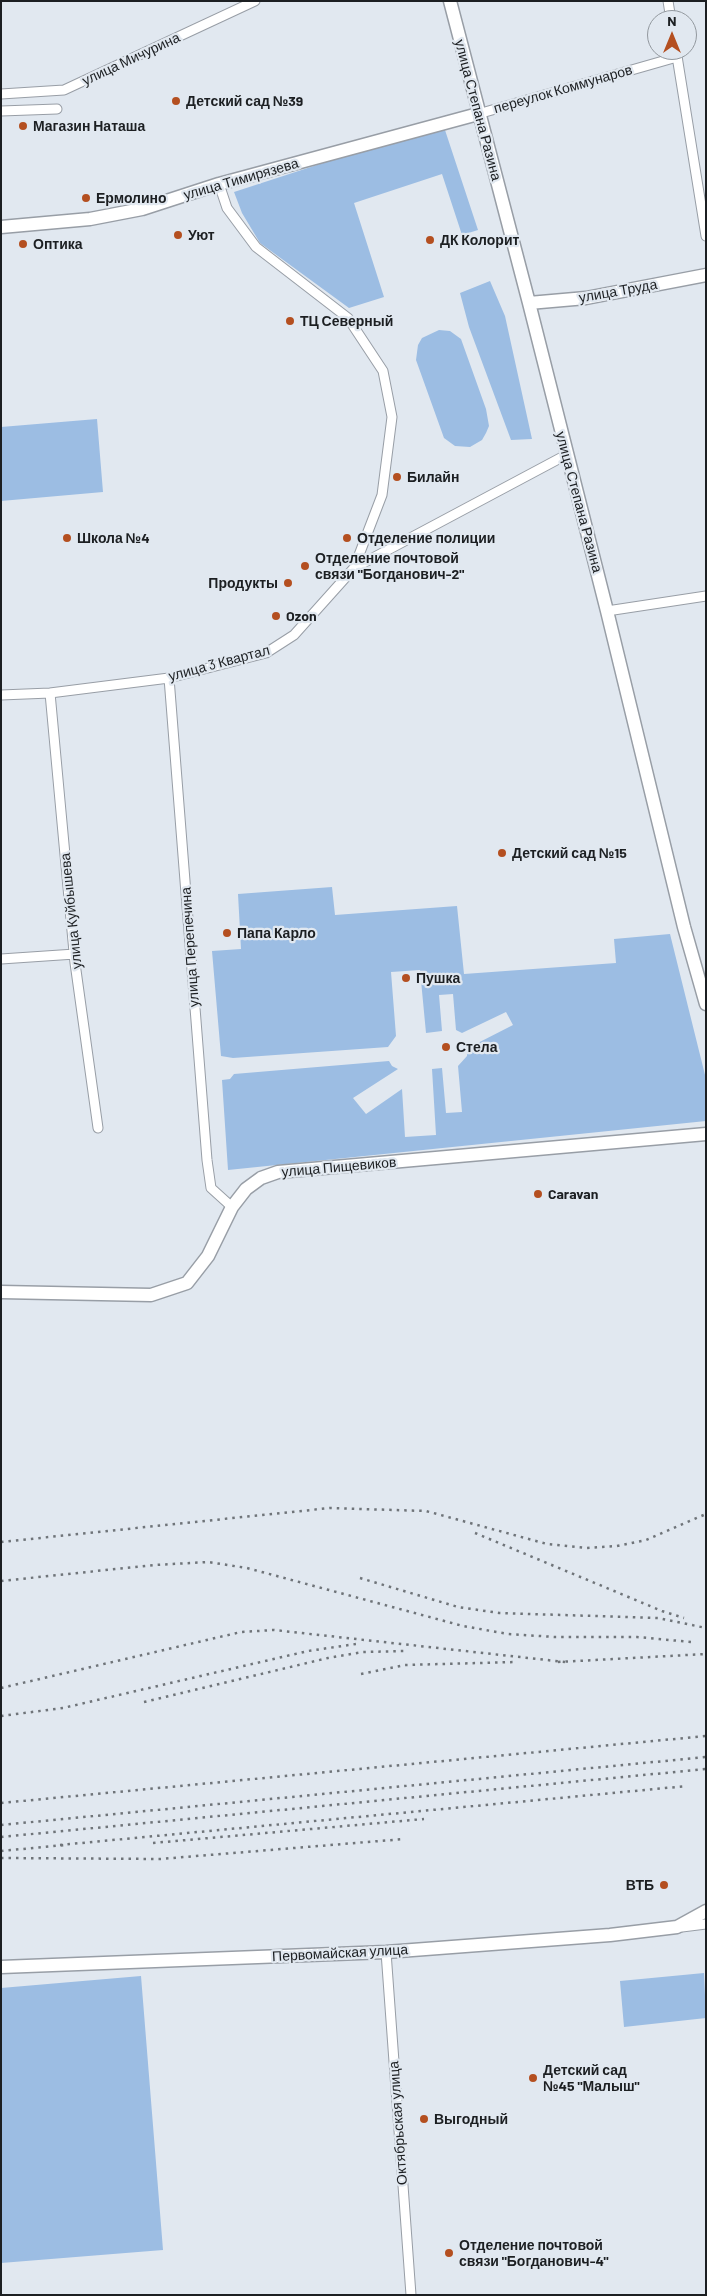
<!DOCTYPE html>
<html>
<head>
<meta charset="utf-8">
<style>
  body { margin:0 }
  #map { position:relative; width:707px; height:2296px; overflow:hidden; background:#e1e8f0; font-family:Barlow,sans-serif }
  canvas { display:block }
  .frame { position:absolute; inset:0; border:2px solid #1c1f22; pointer-events:none }
  .north { position:absolute; left:647px; top:10px; width:50px; height:50px; box-sizing:border-box; background:#e1e8f0; border:1px solid #92989e; border-radius:50%; rotate:0deg; font-size:14px; font-weight:700; line-height:20px; text-align:center; color:#1c1f22 }
  .north::after { content:''; display:block; margin:auto; width:18px; height:22px; background:#b44f20; clip-path:polygon(50% 0,100% 100%,50% 72%,0 100%) }
</style>
</head>
<body>
<div id="map">
<canvas width="707" height="2296"></canvas>
<div class="frame"></div>
<div class="north">N</div>
</div>
<script>
const ctx = document.querySelector('canvas').getContext('2d');
ctx.lineJoin = 'round';
function paint(path, color) { ctx.fillStyle = color; ctx.fill(path, 'evenodd'); }
const toPath = rows => new Path2D(rows.map(r => 'M' + r).join(''));
function strokePath(path, color, width, dash) { ctx.strokeStyle = color; ctx.lineWidth = width; ctx.lineCap = dash ? 'butt' : 'round'; ctx.setLineDash(dash || []); ctx.stroke(path); }
function label(font, color, halo, rows, align = 'center') {
  ctx.font = font + ' Barlow,sans-serif'; ctx.lineWidth = 4.5; ctx.setLineDash([]); ctx.textBaseline = 'middle'; ctx.strokeStyle = halo; ctx.fillStyle = color; for (const [text, x, y, turn = 0] of rows) {
    ctx.save(); ctx.translate(x, y); ctx.rotate((+turn || 0) * Math.PI / 180); ctx.textAlign = isNaN(turn) ? turn : align; if (halo) ctx.strokeText(text, 0, 0); ctx.fillText(text, 0, 0); ctx.restore();
  }
}
paint(toPath([
  [443,124,478,230,462,235,442,174,354,203,384,297,349,308,260,243,242,213,234,192],
  [490,281,505,316,532,439,511,440,469,327,460,293],
  [439,330,450,331,461,339,486,409,489,426,486,433,482,440,470,447,455,446,444,438,416,360,418,345,422,338],
  [97,419,103,492,1,501,1,427],
  [332,887,335,915,457,906,464,974,616,963,614,939,670,934,706,1079,706,1121,228,1170,222,1080,230,1079,234,1074,389,1061,392,1066,398,1069,353,1098,366,1114,402,1089,405,1137,436,1135,432,1069,442,1068,446,1113,462,1112,458,1066,467,1056,468,1048,513,1025,506,1012,462,1033,456,1030,453,994,439,995,442,1031,426,1033,420,970,391,972,396,1036,388,1047,233,1058,221,1056,212,951,241,949,238,894],
  [704,1973,706,2018,624,2027,620,1981],
  [141,1976,163,2250,1,2263,1,1988]
]), '#9cbde3');
const street = toPath([
  [668,1,671,20],
  [676,50,706,236],
  [1,94,64,90,255,1],
  [1,111,57,109],
  [478,114,677,57],
  [219,184,227,208,256,247,348,318,383,371,392,417,382,495,354,568],
  [607,611,706,596],
  [169,678,207,1160,211,1188,232,1207],
  [50,693,75,963,98,1128],
  [1,695,50,693,169,678,266,653,294,635,354,568,566,455],
  [1,959,75,954],
  [682,1927,706,1924],
  [386,1952,411,2295]
]);
const secondary = toPath([
  [450,1,529,303,607,611,684,927,706,1004],
  [1,227,90,219,142,209,219,184,478,114],
  [529,303,586,298,706,275],
  [1,1292,151,1295,187,1283,208,1256,232,1207,246,1189,261,1178,278,1172,706,1134],
  [1,1967,386,1952,610,1935,677,1927,706,1911]
]);
strokePath(street, '#989ea6', 11);
strokePath(secondary, '#989ea6', 15);
strokePath(street, '#fff', 9);
strokePath(secondary, '#fff', 12);
strokePath(toPath([
  [475,1533,662,1611,684,1618],
  [1,1542,330,1508,426,1511,547,1544,586,1548,617,1546,646,1540,706,1514],
  [360,1578,458,1607,499,1613,658,1618,706,1628],
  [1,1581,154,1565,208,1562,247,1568,463,1626,508,1634,555,1637,637,1637,691,1642],
  [558,1662,706,1654],
  [361,1674,405,1665,516,1662],
  [1,1688,241,1632,274,1630,565,1662],
  [144,1702,328,1658,363,1652,406,1651],
  [1,1716,63,1708,308,1651,356,1644],
  [1,1803,706,1736],
  [1,1825,706,1757],
  [1,1837,706,1769],
  [153,1843,424,1819],
  [60,1845,687,1786],
  [1,1851,65,1845],
  [1,1858,160,1859,404,1839]
]), '#6f7479', 2.5, [2.5, 5]);
for (const [x, y, r, color] of [
  [176,101,5,"#b44f20"],
  [23,126,5,"#b44f20"],
  [86,198,5,"#b44f20"],
  [178,235,5,"#b44f20"],
  [430,240,5,"#b44f20"],
  [23,244,5,"#b44f20"],
  [290,321,5,"#b44f20"],
  [397,477,5,"#b44f20"],
  [67,538,5,"#b44f20"],
  [347,538,5,"#b44f20"],
  [305,566,5,"#b44f20"],
  [288,583,5,"#b44f20"],
  [276,616,5,"#b44f20"],
  [502,853,5,"#b44f20"],
  [227,933,5,"#b44f20"],
  [406,978,5,"#b44f20"],
  [446,1047,5,"#b44f20"],
  [538,1194,5,"#b44f20"],
  [664,1885,5,"#b44f20"],
  [533,2078,5,"#b44f20"],
  [424,2119,5,"#b44f20"],
  [449,2253,5,"#b44f20"]
]) { const dot = new Path2D(); dot.arc(x, y, r, 0, 2 * Math.PI); ctx.fillStyle = color; ctx.fill(dot); strokePath(dot, '#e1e8f0', 2); }
label('14px', '#1c1f22', '#e1e8f0', [
  ["улица Мичурина",131,59,-25],
  ["переулок Коммунаров",563,89,-16],
  ["улица Степана Разина",478,110,75],
  ["улица Тимирязева",241,179,-16],
  ["улица Труда",618,291,-10],
  ["улица Степана Разина",579,502,75],
  ["улица 3 Квартал",219,663,-15],
  ["улица Куйбышева",71,911,-96],
  ["улица Перепечина",190,947,-94],
  ["улица Пищевиков",339,1167,-5],
  ["Первомайская улица",340,1953,-3],
  ["Октябрьская улица",398,2123,-94]
]);
label('bold 14px', '#1c1f22', '#e1e8f0', [
  ["Детский сад №39",186,101],
  ["Магазин Наташа",33,126],
  ["Ермолино",96,198],
  ["Уют",188,235],
  ["ДК Колорит",440,240],
  ["Оптика",33,244],
  ["ТЦ Северный",300,321],
  ["Билайн",407,477],
  ["Школа №4",77,538],
  ["Отделение полиции",357,538],
  ["Отделение почтовой",315,558],
  ["связи \"Богданович-2\"",315,574],
  ["Продукты",278,583,"right"],
  ["Ozon",286,616],
  ["Детский сад №15",512,853],
  ["Папа Карло",237,933],
  ["Пушка",416,978],
  ["Стела",456,1047],
  ["Caravan",548,1194],
  ["ВТБ",654,1885,"right"],
  ["Детский сад",543,2070],
  ["№45 \"Малыш\"",543,2086],
  ["Выгодный",434,2119],
  ["Отделение почтовой",459,2245],
  ["связи \"Богданович-4\"",459,2261]
], 'left');
</script>
</body>
</html>
